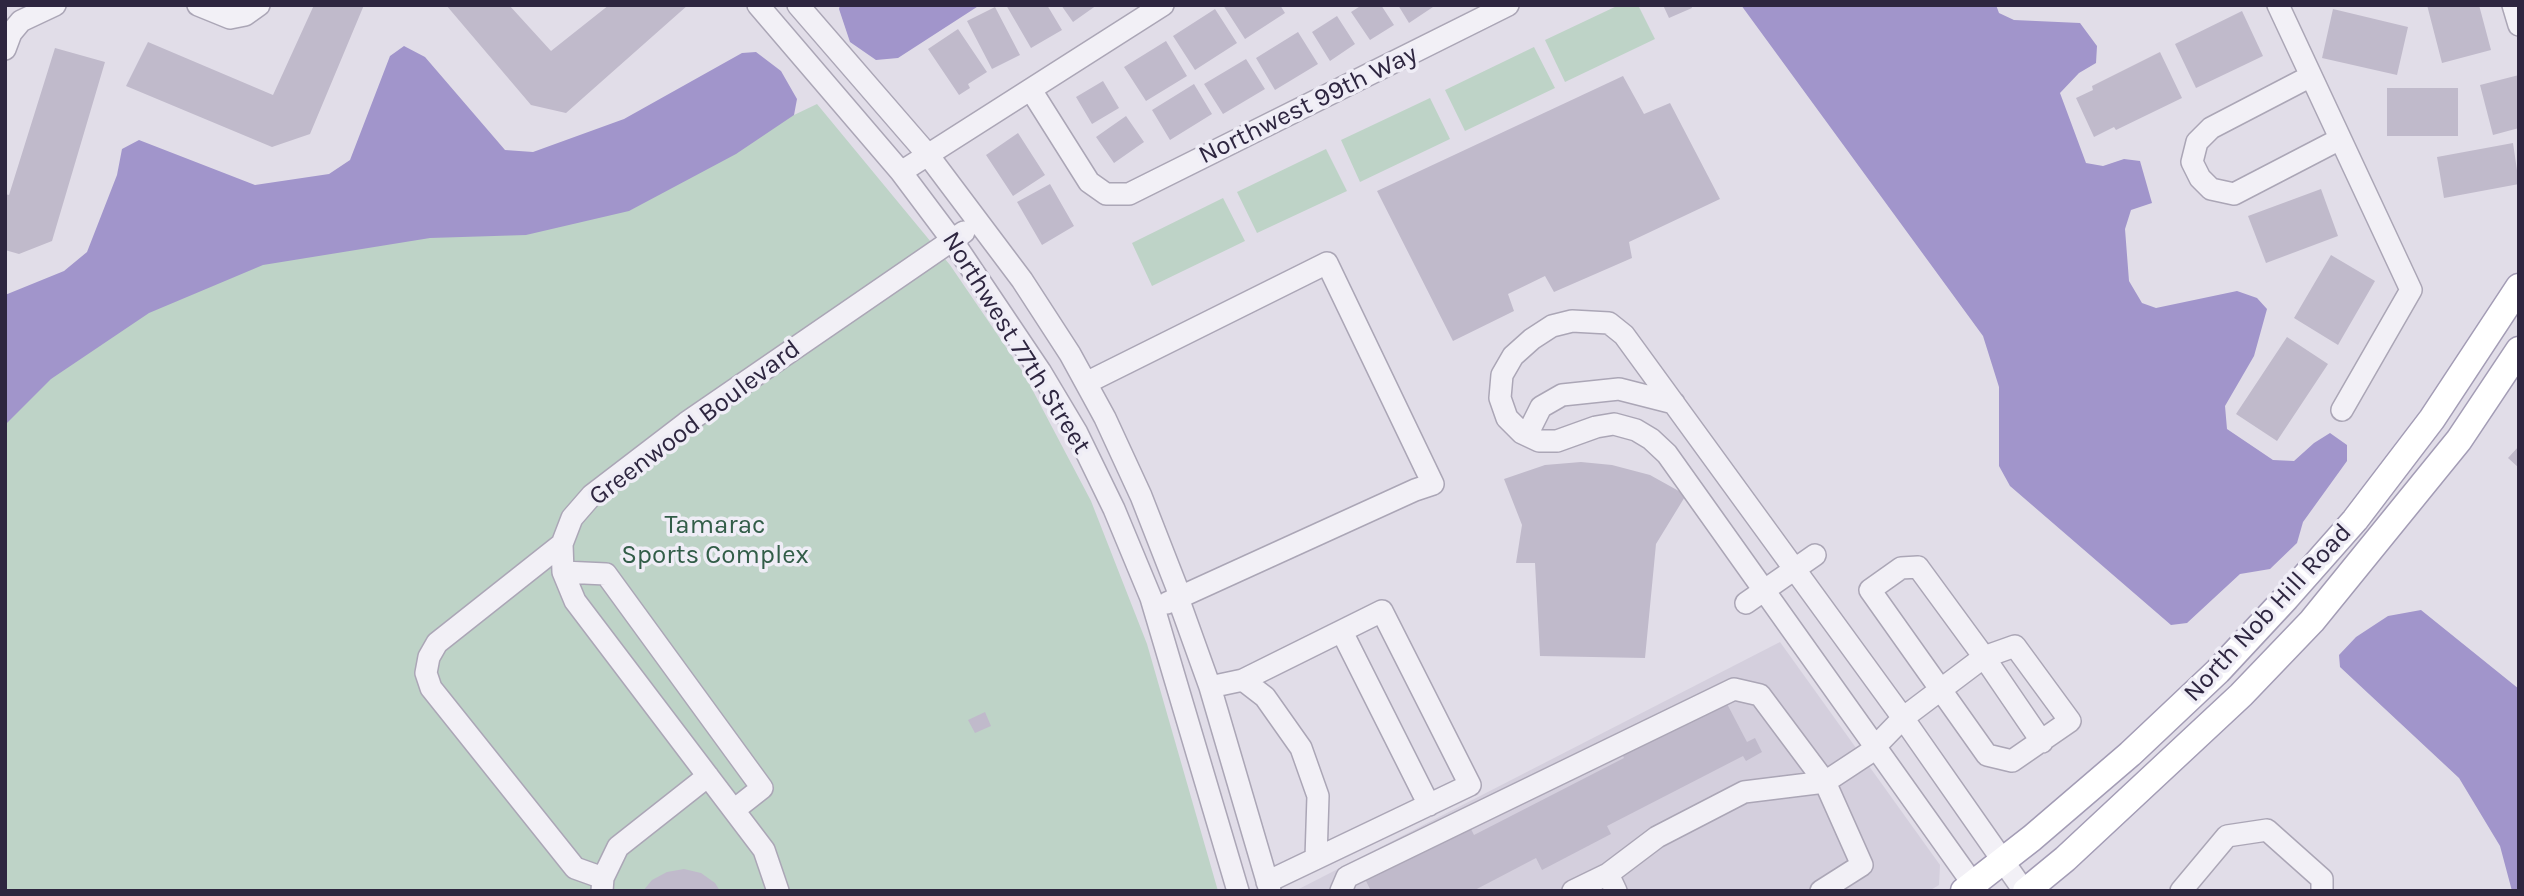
<!DOCTYPE html>
<html>
<head>
<meta charset="utf-8">
<style>
  body { margin:0 }
  #map { position:relative; width:2524px; height:896px; overflow:hidden; background:#e1dde8; font-family:Karla,sans-serif }
  canvas { display:block }
  .frame { position:absolute; inset:0; border:7px solid #2e2640; pointer-events:none }
</style>
</head>
<body>
<div id="map">
<canvas width="2524" height="896"></canvas>
<div class="frame"></div>
</div>
<script>
const ctx = document.querySelector('canvas').getContext('2d');
ctx.lineJoin = 'round';
function paint(path, color) { ctx.fillStyle = color; ctx.fill(path, 'evenodd'); }
const toPath = rows => new Path2D(rows.map(r => 'M' + r).join(''));
function strokePath(path, color, width, dash) { ctx.strokeStyle = color; ctx.lineWidth = width; ctx.lineCap = dash ? 'butt' : 'round'; ctx.setLineDash(dash || []); ctx.stroke(path); }
function label(font, color, halo, rows, align = 'center') {
  ctx.font = font + ' Karla,sans-serif'; ctx.lineWidth = 7; ctx.setLineDash([]); ctx.textBaseline = 'middle'; ctx.strokeStyle = halo; ctx.fillStyle = color; for (const [text, x, y, turn = 0] of rows) {
    ctx.save(); ctx.translate(x, y); ctx.rotate((+turn || 0) * Math.PI / 180); ctx.textAlign = isNaN(turn) ? turn : align; if (halo) ctx.strokeText(text, 0, 0); ctx.fillText(text, 0, 0); ctx.restore();
  }
}
paint(toPath([
  [1780,642,1940,865,1939,885,1929,891,1295,891]
]), '#d4cfdd');
paint(toPath([
  [1619,5,1638,5,1655,39,1565,82,1545,40],
  [1534,47,1555,88,1465,131,1445,90],
  [1430,98,1450,139,1360,182,1341,140],
  [817,104,950,265,1023,372,1091,501,1147,644,1218,891,5,891,5,416,34,378,171,289,794,115],
  [1326,149,1347,191,1257,233,1237,192],
  [1223,198,1245,241,1152,286,1132,243]
]), '#bed3c7');
paint(toPath([
  [840,5,980,5,898,58,876,60,850,42,839,9],
  [1741,5,1996,5,1999,13,2014,20,2080,23,2097,46,2096,63,2079,73,2060,93,2086,163,2103,166,2124,159,2140,161,2152,203,2131,210,2125,229,2129,281,2142,303,2156,308,2237,291,2257,298,2267,309,2254,356,2225,406,2227,429,2273,460,2294,461,2314,443,2330,433,2347,445,2347,461,2303,522,2297,543,2270,569,2240,574,2187,623,2171,625,2010,486,1999,466,1999,387,1983,336],
  [404,46,425,57,505,150,533,152,624,119,742,53,756,52,781,71,797,99,794,115,736,154,629,211,526,235,430,238,263,265,149,313,51,379,5,425,5,295,64,271,87,252,117,175,122,149,139,140,255,185,329,174,350,160,390,56],
  [2421,610,2519,689,2519,891,2512,891,2500,846,2459,778,2340,667,2339,655,2356,637,2388,616]
]), '#a195cb');
paint(toPath([
  [314,5,364,5,310,134,272,147,126,86,148,42,273,95],
  [446,5,509,5,551,51,609,5,688,5,566,113,531,105],
  [1006,5,1047,5,1062,30,1031,48],
  [1061,5,1097,5,1073,22],
  [1223,5,1280,5,1285,13,1245,39],
  [1362,5,1381,5,1394,25,1370,40,1351,12],
  [1398,5,1436,5,1409,23],
  [1663,5,1691,5,1692,8,1669,18],
  [2427,5,2479,5,2491,50,2442,63],
  [995,7,1020,55,992,69,967,21],
  [1215,9,1237,43,1195,70,1173,36],
  [2333,9,2408,27,2397,75,2322,58],
  [2242,11,2263,56,2196,88,2175,44],
  [1337,16,1355,44,1330,61,1312,32],
  [958,29,987,72,968,84,970,88,959,95,928,49],
  [1298,32,1318,64,1275,90,1256,58],
  [1166,41,1187,76,1146,101,1124,67],
  [55,48,105,62,52,241,19,254,5,250,5,194,9,195],
  [2160,52,2182,98,2116,130,2114,127,2094,137,2076,98,2093,90,2092,86],
  [1246,59,1265,89,1223,114,1204,84],
  [2519,75,2519,128,2493,135,2480,85],
  [1623,76,1644,114,1670,103,1720,199,1629,242,1632,258,1554,292,1545,276,1508,294,1514,311,1453,341,1377,191],
  [1103,81,1119,108,1092,124,1076,97],
  [1194,84,1212,114,1170,140,1152,110],
  [2387,88,2458,88,2458,136,2387,136],
  [1126,116,1144,142,1114,163,1096,137],
  [1018,133,1045,175,1013,196,986,155],
  [2513,143,2519,184,2444,198,2437,157],
  [1050,184,1074,226,1042,245,1017,202],
  [2321,189,2338,236,2266,263,2248,216],
  [2331,255,2375,281,2338,345,2294,318],
  [2287,337,2328,364,2277,441,2236,414],
  [2519,446,2519,468,2508,458],
  [1581,462,1612,465,1650,475,1686,495,1656,544,1645,658,1540,656,1535,563,1516,563,1522,525,1504,479,1545,465],
  [1725,700,1747,742,1755,738,1762,752,1746,761,1743,756,1607,826,1611,834,1542,870,1536,858,1473,891,1371,891,1365,879,1469,825,1474,835,1624,758,1622,754],
  [985,712,991,726,975,733,968,720],
  [684,869,701,873,715,883,720,891,643,891,652,880,667,872]
]), '#c0bacb');
const minor = toPath([
  [198,5,230,18,245,15,259,5],
  [758,5,901,172,952,240,1040,371,1077,433,1114,509,1151,598,1238,891],
  [798,5,928,155,1022,280,1070,354,1105,418,1141,496,1177,588,1178,598,1210,687,1270,891],
  [2278,5,2411,290,2342,410],
  [2513,5,2519,25],
  [5,49,11,33,21,21,55,5],
  [2311,76,2211,128,2197,142,2192,162,2200,178,2211,189,2234,194,2340,139],
  [1031,90,1089,182,1106,194,1129,194,1508,5],
  [901,172,1163,5],
  [1086,383,1327,263,1433,484,1415,490,1167,603],
  [1527,435,1541,407,1562,395,1619,389,1674,403],
  [562,544,437,643,429,657,426,673,431,688,575,868,603,878],
  [1918,567,1984,657,2015,646,2070,721,2012,761,1987,755,1870,590,1901,568,1918,567],
  [563,572,606,574,762,788,734,810],
  [1746,603,1815,555],
  [1342,632,1429,805],
  [1243,680,1265,697,1301,748,1318,796,1316,858],
  [1210,687,1243,680,1382,611,1470,785,1267,882],
  [602,891,603,878,618,847,708,776],
  [778,891,764,850,575,601,563,572,562,544,572,518,592,495,686,423,964,232],
  [1341,891,1347,877,1734,689,1760,695,1825,782,1869,753,1903,718,1984,657,2042,742],
  [1573,891,1608,874],
  [1616,891,1608,874,1657,837,1744,792,1825,782,1862,865,1821,891],
  [1978,891,1667,454,1651,439,1636,430,1614,424,1596,427,1557,441,1539,441,1522,433,1507,418,1500,398,1502,375,1513,356,1532,339,1552,326,1572,321,1609,323,1624,335,1903,718,2024,891],
  [2181,891,2227,836,2267,830,2322,879,2322,891]
]);
const major = toPath([
  [1964,891,2032,838,2130,754,2218,671,2286,598,2355,520,2432,419,2519,287],
  [2026,891,2065,859,2241,695,2312,621,2459,440,2519,350]
]);
strokePath(minor, '#aba6b6', 24);
strokePath(major, '#a39cb5', 29);
strokePath(minor, '#f2f0f6', 21);
strokePath(major, '#fff', 26);
label('26px', '#2e2640', '#efedf6', [
  ["Northwest 99th Way",1308,105,-26],
  ["Northwest 77th Street",1016,343,58],
  ["Greenwood Boulevard",695,423,-37],
  ["North Nob Hill Road",2268,613,-47]
]);
label('26px', '#325d48', '#efedf6', [
  ["Tamarac",715,526],
  ["Sports Complex",715,556]
]);
</script>
</body>
</html>
